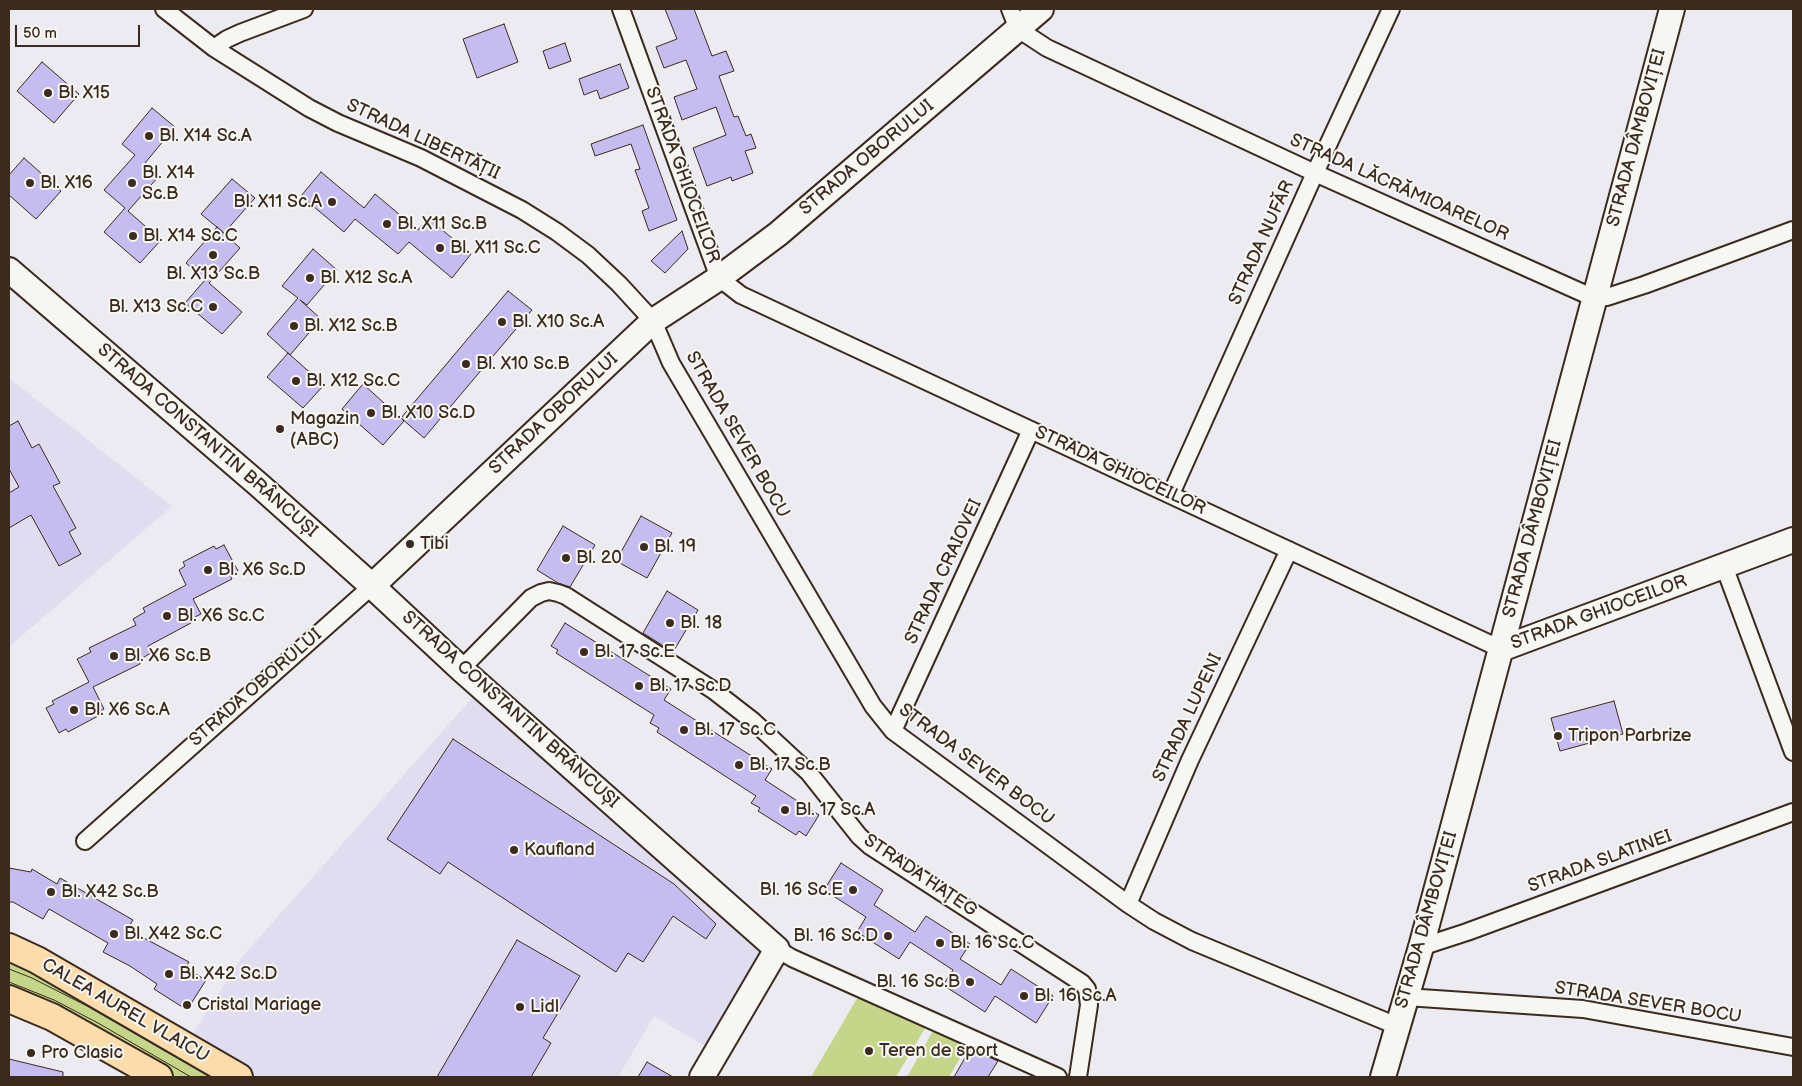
<!DOCTYPE html>
<html>
<head>
<meta charset="utf-8">
<style>
  body { margin:0 }
  #map { position:relative; width:1802px; height:1086px; overflow:hidden; background:#ecebf1; font-family:"Balsamiq Sans",sans-serif }
  canvas { display:block }
  .frame { position:absolute; inset:0; border:10px solid #3b2a1e; pointer-events:none }
  .scale { position:absolute; left:15px; top:25px; width:125px; height:22px; box-sizing:border-box; border:2px solid #3b2a1e; border-top:0; padding-left:6px; font-size:15px; line-height:18px; white-space:nowrap; color:#3b2a1e; -webkit-text-stroke:4px #f6f6f2; paint-order:stroke }
</style>
</head>
<body>
<div id="map">
<canvas width="1802" height="1086"></canvas>
<div class="frame"></div>
<div class="scale">50 m</div>
</div>
<script>
const ctx = document.querySelector('canvas').getContext('2d');
ctx.lineJoin = 'round';
function paint(path, color) { ctx.fillStyle = color; ctx.fill(path, 'evenodd'); }
const toPath = rows => new Path2D(rows.map(r => 'M' + r).join(''));
function strokePath(path, color, width, dash) { ctx.strokeStyle = color; ctx.lineWidth = width; ctx.lineCap = dash ? 'butt' : 'round'; ctx.setLineDash(dash || []); ctx.stroke(path); }
function label(font, color, halo, rows, align = 'center') {
  ctx.font = font + ' "Balsamiq Sans",sans-serif'; ctx.lineWidth = 4; ctx.setLineDash([]); ctx.textBaseline = 'middle'; ctx.strokeStyle = halo; ctx.fillStyle = color; for (const [text, x, y, turn = 0] of rows) {
    ctx.save(); ctx.translate(x, y); ctx.rotate((+turn || 0) * Math.PI / 180); ctx.textAlign = isNaN(turn) ? turn : align; if (halo) ctx.strokeText(text, 0, 0); ctx.fillText(text, 0, 0); ctx.restore();
  }
}
paint(toPath([
  [9,378,172,506,9,647],
  [473,697,765,955,710,1049,654,1016,618,1077,240,1077,185,1046,242,957]
]), '#e0ddf0');
paint(toPath([
  [9,960,75,995,214,1077,176,1077,79,1021,9,988],
  [859,995,927,1025,896,1077,811,1077],
  [934,1029,969,1043,949,1077,907,1077]
]), '#c5d68b');
const building = toPath([
  [665,9,694,9,712,56,726,51,734,71,719,76,734,117,738,116,746,136,751,134,756,148,745,151,753,173,732,181,731,177,707,186,693,148,726,135,716,107,682,120,674,97,697,89,686,60,664,68,656,47,677,39,665,9],
  [504,24,518,62,477,78,463,39,504,24],
  [565,43,571,61,549,69,543,51,565,43],
  [42,62,79,94,54,123,17,91,42,62],
  [620,64,629,88,600,99,597,90,584,95,579,79,620,64],
  [152,108,175,127,145,163,159,176,128,211,161,240,140,263,104,232,125,208,104,190,135,155,122,144,152,108],
  [643,125,677,220,649,231,642,211,649,208,635,170,640,169,631,144,595,156,591,144,643,125],
  [24,158,61,191,36,219,9,195,9,175,24,158],
  [321,172,364,208,375,194,418,230,428,218,471,254,452,278,409,242,398,254,355,219,344,232,301,196,321,172],
  [232,179,255,198,224,233,201,214,232,179],
  [217,227,240,248,209,283,242,312,222,334,185,303,205,280,186,263,217,227],
  [682,231,688,249,665,273,651,261,682,231],
  [313,249,337,270,307,305,300,300,321,319,290,355,267,334,298,298,282,286,313,249],
  [508,291,532,310,424,438,401,418,508,291],
  [288,353,324,385,303,408,267,377,288,353],
  [363,384,404,421,383,445,342,409,363,384],
  [18,421,32,448,39,444,60,483,53,486,76,528,69,532,81,554,59,566,31,515,9,528,9,493,19,487,9,469,9,426,18,421],
  [641,516,672,533,647,578,616,561,641,516],
  [563,526,595,545,570,587,558,583,537,570,563,526],
  [224,545,238,571,230,575,232,579,193,599,201,614,189,620,191,623,148,646,151,653,139,660,140,664,93,687,104,709,98,712,100,715,68,732,66,729,59,733,46,708,54,704,52,701,89,682,77,659,91,652,89,648,136,625,133,619,145,612,143,608,186,585,179,570,185,566,183,562,214,546,216,549,224,545],
  [667,591,698,610,673,652,643,633,667,591],
  [565,623,671,689,664,700,772,769,765,780,819,815,806,836,799,831,796,835,758,811,760,808,751,803,756,796,657,732,659,728,650,723,654,715,556,653,558,650,551,646,565,623],
  [1614,701,1623,734,1560,751,1551,718,1614,701],
  [453,739,674,884,716,924,706,939,673,916,643,962,628,953,616,972,448,862,440,874,387,839,453,739],
  [841,863,883,890,874,905,915,932,926,916,970,944,960,959,1001,985,1011,969,1053,996,1036,1023,995,996,985,1012,943,985,953,970,910,942,899,959,857,932,866,917,824,890,841,863],
  [9,868,31,872,32,869,57,884,60,878,133,920,127,929,189,962,185,968,206,980,187,1010,154,989,157,984,130,966,103,952,108,943,49,909,43,919,13,902,9,902,9,868],
  [517,940,580,976,543,1038,551,1043,531,1077,437,1077,517,940],
  [970,1049,998,1061,988,1077,954,1077,970,1049],
  [9,1059,63,1072,63,1077,9,1077,9,1059],
  [647,1062,673,1077,638,1077,647,1062]
]);
paint(building, '#c5bdef');
strokePath(building, '#3b2a1e', 1);
const street = toPath([
  [164,9,214,48,309,108,338,123,421,158,522,210,557,232,588,255,619,284,653,321,671,363,873,706,893,731,1128,904,1154,921,1192,941,1397,1026],
  [621,9,719,278,741,295,1501,649],
  [1010,9,1018,29,1047,48,1315,173,1594,298,1607,297,1644,285,1793,230],
  [214,48,227,39,240,33,304,9],
  [1171,494,1315,173,1391,9],
  [1724,566,1793,752],
  [461,669,531,598,541,593,549,591,558,593,566,596,713,690,753,721,809,773,859,836,870,846,1082,983,1087,989,1089,1005,1078,1077],
  [893,731,1031,430],
  [85,841,372,586],
  [1128,904,1190,760,1289,550],
  [1421,947,1467,932,1793,812],
  [777,949,792,958,1058,1077],
  [1406,997,1583,1009,1793,1047]
]);
const secondary = toPath([
  [9,270,259,485,372,586,461,669,777,949,702,1077],
  [372,586,653,321,719,278,778,234,1041,9],
  [1501,649,1793,540],
  [1383,1077,1421,947,1672,9]
]);
const primary = toPath([
  [9,947,37,960,239,1077],
  [9,999,52,1017,159,1077]
]);
strokePath(street, '#3b2a1e', 20);
strokePath(secondary, '#3b2a1e', 28);
strokePath(primary, '#3b2a1e', 30);
strokePath(street, '#f6f6f2', 16);
strokePath(secondary, '#f6f6f2', 24);
strokePath(primary, '#fddcac', 26);
strokePath(toPath([
  [9,969,32,978,87,1006,210,1077],
  [9,982,54,1000,98,1023,191,1077]
]), '#3b2a1e', 1);
for (const [x, y, r, color] of [
  [48,93,5,"#3b2a1e"],
  [149,136,5,"#3b2a1e"],
  [30,183,5,"#3b2a1e"],
  [132,183,5,"#3b2a1e"],
  [332,202,5,"#3b2a1e"],
  [387,224,5,"#3b2a1e"],
  [133,236,5,"#3b2a1e"],
  [440,248,5,"#3b2a1e"],
  [213,255,5,"#3b2a1e"],
  [310,278,5,"#3b2a1e"],
  [213,307,5,"#3b2a1e"],
  [502,322,5,"#3b2a1e"],
  [294,326,5,"#3b2a1e"],
  [466,364,5,"#3b2a1e"],
  [296,381,5,"#3b2a1e"],
  [371,413,5,"#3b2a1e"],
  [280,429,5,"#3b2a1e"],
  [410,544,5,"#3b2a1e"],
  [644,547,5,"#3b2a1e"],
  [566,558,5,"#3b2a1e"],
  [208,570,5,"#3b2a1e"],
  [167,616,5,"#3b2a1e"],
  [670,623,5,"#3b2a1e"],
  [584,652,5,"#3b2a1e"],
  [114,656,5,"#3b2a1e"],
  [639,686,5,"#3b2a1e"],
  [74,710,5,"#3b2a1e"],
  [684,730,5,"#3b2a1e"],
  [1558,736,5,"#3b2a1e"],
  [739,765,5,"#3b2a1e"],
  [785,810,5,"#3b2a1e"],
  [514,850,5,"#3b2a1e"],
  [853,890,5,"#3b2a1e"],
  [51,892,5,"#3b2a1e"],
  [114,934,5,"#3b2a1e"],
  [888,936,5,"#3b2a1e"],
  [940,943,5,"#3b2a1e"],
  [169,974,5,"#3b2a1e"],
  [970,982,5,"#3b2a1e"],
  [1024,996,5,"#3b2a1e"],
  [187,1005,5,"#3b2a1e"],
  [520,1007,5,"#3b2a1e"],
  [869,1051,5,"#3b2a1e"],
  [31,1053,5,"#3b2a1e"]
]) { const dot = new Path2D(); dot.arc(x, y, r, 0, 2 * Math.PI); ctx.fillStyle = color; ctx.fill(dot); strokePath(dot, '#f6f6f2', 2); }
label('18px', '#3b2a1e', '#f6f6f2', [
  ["Bl. X15",58,93],
  ["Bl. X14 Sc.A",159,136],
  ["Bl. X14",142,173],
  ["Sc.B",142,194],
  ["Bl. X16",40,183],
  ["Bl. X11 Sc.A",322,202,"right"],
  ["Bl. X11 Sc.B",397,224],
  ["Bl. X14 Sc.C",143,236],
  ["Bl. X11 Sc.C",450,248],
  ["Bl. X13 Sc.B",213,274,"center"],
  ["Bl. X12 Sc.A",320,278],
  ["Bl. X13 Sc.C",203,307,"right"],
  ["Bl. X10 Sc.A",512,322],
  ["Bl. X12 Sc.B",304,326],
  ["Bl. X10 Sc.B",476,364],
  ["Bl. X12 Sc.C",306,381],
  ["Bl. X10 Sc.D",381,413],
  ["Magazin",290,419],
  ["(ABC)",290,440],
  ["Tibi",420,544],
  ["Bl. 19",654,547],
  ["Bl. 20",576,558],
  ["Bl. X6 Sc.D",218,570],
  ["Bl. X6 Sc.C",177,616],
  ["Bl. 18",680,623],
  ["Bl. 17 Sc.E",594,652],
  ["Bl. X6 Sc.B",124,656],
  ["Bl. 17 Sc.D",649,686],
  ["Bl. X6 Sc.A",84,710],
  ["Bl. 17 Sc.C",694,730],
  ["Tripon Parbrize",1568,736],
  ["Bl. 17 Sc.B",749,765],
  ["Bl. 17 Sc.A",795,810],
  ["Kaufland",524,850],
  ["Bl. 16 Sc.E",843,890,"right"],
  ["Bl. X42 Sc.B",61,892],
  ["Bl. X42 Sc.C",124,934],
  ["Bl. 16 Sc.D",878,936,"right"],
  ["Bl. 16 Sc.C",950,943],
  ["Bl. X42 Sc.D",179,974],
  ["Bl. 16 Sc.B",960,982,"right"],
  ["Bl. 16 Sc.A",1034,996],
  ["Cristal Mariage",197,1005],
  ["Lidl",530,1007],
  ["Teren de sport",879,1051],
  ["Pro Clasic",41,1053]
], 'left');
label('18px', '#3b2a1e', '#f6f6f2', [
  ["STRADA DÂMBOVIȚEI",1637,138,-75],
  ["STRADA LIBERTĂȚII",423,140,25],
  ["STRADA OBORULUI",867,158,-40],
  ["STRADA GHIOCEILOR",682,175,70],
  ["STRADA LĂCRĂMIOARELOR",1399,188,24],
  ["STRADA NUFĂR",1262,243,-66],
  ["STRADA OBORULUI",554,414,-43],
  ["STRADA SEVER BOCU",737,435,60],
  ["STRADA CONSTANTIN BRÂNCUȘI",207,441,41],
  ["STRADA GHIOCEILOR",1120,471,25],
  ["STRADA DÂMBOVIȚEI",1533,529,-75],
  ["STRADA CRAIOVEI",944,572,-65],
  ["STRADA GHIOCEILOR",1599,613,-20],
  ["STRADA OBORULUI",256,688,-41],
  ["STRADA CONSTANTIN BRÂNCUȘI",510,710,42],
  ["STRADA LUPENI",1188,718,-65],
  ["STRADA SEVER BOCU",976,765,37],
  ["STRADA SLATINEI",1600,862,-20],
  ["STRADA HAȚEG",920,876,34],
  ["STRADA DÂMBOVIȚEI",1427,920,-74],
  ["STRADA SEVER BOCU",1648,1003,9],
  ["CALEA AUREL VLAICU",125,1011,30]
]);
</script>
</body>
</html>
